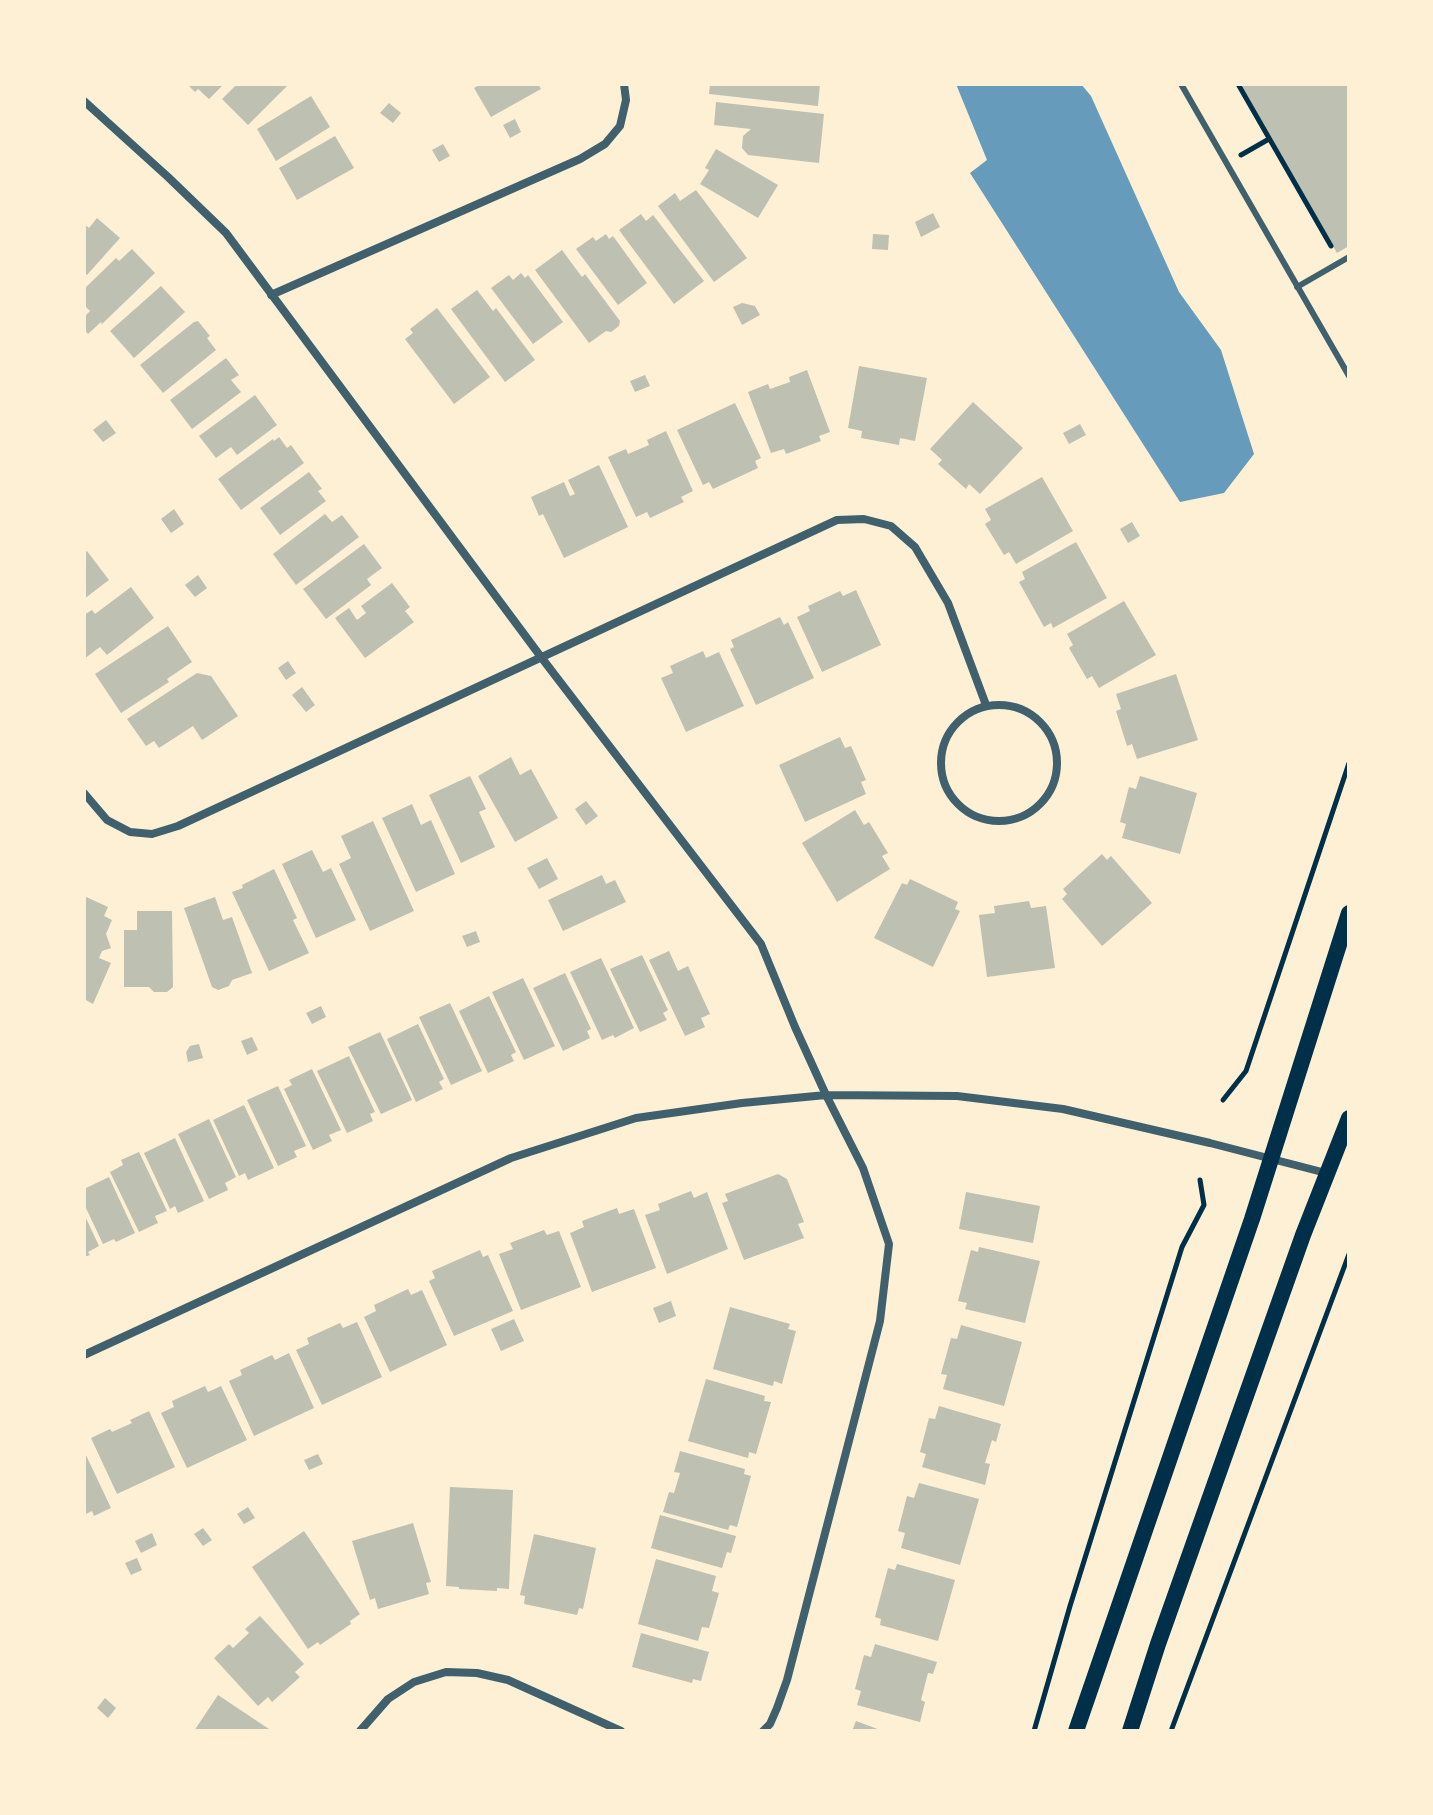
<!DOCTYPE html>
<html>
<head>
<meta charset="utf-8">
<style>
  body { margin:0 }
  #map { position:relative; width:1433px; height:1815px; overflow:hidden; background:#fdf0d5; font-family:"Public Sans",sans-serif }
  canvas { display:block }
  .frame { position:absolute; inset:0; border:86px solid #fdf0d5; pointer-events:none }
</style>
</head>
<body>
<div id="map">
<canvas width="1433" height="1815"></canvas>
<div class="frame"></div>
</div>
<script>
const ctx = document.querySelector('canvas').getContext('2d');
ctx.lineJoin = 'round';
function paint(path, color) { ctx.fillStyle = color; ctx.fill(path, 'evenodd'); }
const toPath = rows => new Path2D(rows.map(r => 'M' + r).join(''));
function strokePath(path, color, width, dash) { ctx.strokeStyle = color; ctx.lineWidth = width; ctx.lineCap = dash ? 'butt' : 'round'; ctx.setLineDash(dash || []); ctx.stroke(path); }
paint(toPath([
  [956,84,1081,84,1091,96,1179,292,1221,350,1254,454,1224,493,1180,502,970,173,987,160]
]), '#669bbc');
paint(toPath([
  [187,84,224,84,209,99,198,89,195,92],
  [237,84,289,84,248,125,222,99],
  [481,84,538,84,541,89,491,117,474,88],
  [710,84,820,84,818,106,709,94],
  [1241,84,1349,84,1349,246,1337,253],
  [311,96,330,127,276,161,257,129],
  [716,102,824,114,819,163,748,155,742,148,743,136,751,129,714,125],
  [389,103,401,113,393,123,380,113],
  [515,119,521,132,510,138,503,125],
  [335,136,354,168,297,200,279,168],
  [443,144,450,156,439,162,432,150],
  [716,149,778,185,758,218,700,184,709,170,705,168],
  [696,190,747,258,714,282,658,206,675,193,680,201],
  [933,213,940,227,921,237,915,222],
  [641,214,646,221,653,215,704,281,674,304,619,230],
  [97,218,120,238,87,275,84,272,84,224,89,228],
  [606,234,609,239,613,236,647,283,618,305,576,249,593,237,596,241],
  [873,234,889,235,888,250,872,249],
  [132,249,155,273,102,324,101,322,88,334,84,329,84,317,90,311,84,305,84,289,116,258,119,261],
  [562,250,582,277,585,274,620,321,619,326,611,332,606,331,589,343,535,270],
  [521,273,525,278,528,275,563,322,533,344,491,288,509,275,513,280],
  [161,286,185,312,134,358,110,331],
  [477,290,493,311,496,308,535,360,505,382,451,309],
  [742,303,755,306,760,315,742,325,733,307],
  [437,308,490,377,454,404,405,339,413,333,410,329],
  [198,321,210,336,207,338,216,350,163,393,140,365,194,322],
  [226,358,239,375,231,380,241,392,192,429,170,400],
  [859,366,927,378,915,441,900,438,899,445,861,438,862,431,848,428],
  [807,370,830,432,819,436,821,441,786,454,784,449,771,453,748,392,768,384,770,389,790,382,789,377],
  [645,375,650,386,635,392,630,381],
  [255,395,277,425,237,455,231,447,216,458,199,436],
  [973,402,1023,448,980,494,969,484,966,489,938,464,942,460,930,449],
  [735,403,761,458,755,461,758,468,713,489,709,482,703,485,677,430],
  [106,420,116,433,103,442,93,430],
  [1080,424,1086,435,1069,444,1063,433],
  [666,431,693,491,681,497,684,502,650,518,647,512,636,517,608,457,626,449,628,454,649,445,647,440],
  [279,437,287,448,291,445,304,463,241,510,218,479,273,439,274,441],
  [599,465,628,527,564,558,543,514,539,516,531,497,564,482,570,496,575,494,568,480],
  [309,472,322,489,318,491,326,501,280,535,260,508],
  [1042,477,1073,531,1016,564,1009,552,1004,555,985,524,991,520,985,509],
  [174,509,184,524,171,533,161,519],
  [325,514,332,522,342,515,359,537,296,585,273,554],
  [1132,522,1140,536,1128,543,1120,529],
  [1076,542,1107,598,1053,628,1051,623,1044,627,1019,582,1025,579,1022,572],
  [364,544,382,568,367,579,371,585,326,619,303,589],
  [87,551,109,580,84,599,84,553],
  [198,575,207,588,195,597,185,585],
  [392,583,410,607,405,611,414,622,365,658,335,618,349,608,357,620,366,613,361,606],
  [131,587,154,618,107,655,100,647,84,659,84,615,92,610,95,614],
  [856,590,881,645,822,672,797,617,810,611,808,606,840,591,843,596],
  [1124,601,1156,655,1099,688,1092,676,1087,679,1069,648,1073,645,1067,634],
  [780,617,784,625,788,622,814,678,756,705,730,649,734,647,731,640],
  [168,626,192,662,167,679,169,682,121,713,95,674],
  [703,651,706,658,719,652,744,706,686,732,661,678,673,673,670,666],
  [288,661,296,673,286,680,278,668],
  [197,673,211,676,238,716,202,740,193,726,159,748,154,741,146,746,127,719],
  [1176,674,1198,740,1137,759,1132,744,1127,746,1116,711,1121,709,1116,694],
  [302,687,315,705,306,712,292,695],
  [840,737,845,748,851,746,866,780,861,782,866,794,805,822,779,765],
  [511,757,520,775,531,769,558,818,515,842,478,776],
  [470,776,486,809,479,812,495,847,461,863,429,795],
  [1140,776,1197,793,1180,854,1122,838,1126,824,1120,822,1129,787,1136,789],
  [586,801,598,816,586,825,575,809],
  [412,804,421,825,431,820,455,874,416,892,382,818],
  [855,810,864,825,869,822,888,853,882,856,890,869,837,902,802,843],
  [373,821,414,911,370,931,339,864,351,858,341,836],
  [312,850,323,872,331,868,356,920,316,938,282,864],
  [1102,854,1107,860,1111,856,1152,903,1102,946,1062,899,1067,894,1063,889],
  [547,858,558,879,539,889,527,868],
  [274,869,297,918,293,920,309,953,269,971,232,892,243,888,242,885],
  [602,875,606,884,615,880,626,902,563,931,548,900],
  [910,879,958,902,955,909,960,911,933,967,874,938,902,883,907,885],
  [84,896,108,907,104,916,112,920,106,934,111,948,102,951,99,958,111,963,93,1004,84,999],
  [215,897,223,920,232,917,252,973,232,980,229,986,218,990,212,987,184,908],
  [1029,901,1031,908,1046,906,1055,968,987,977,979,915,995,913,994,906],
  [137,911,172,911,173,987,167,992,154,992,149,987,124,987,124,930,137,930],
  [476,931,480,942,467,947,462,936],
  [669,951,678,971,688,966,710,1014,701,1018,705,1027,685,1036,649,960],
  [642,955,668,1010,663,1013,667,1020,640,1032,610,969],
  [601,958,634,1028,615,1038,613,1035,602,1040,570,972],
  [565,973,591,1029,587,1031,590,1038,563,1051,533,988],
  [523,978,555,1046,524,1060,492,992],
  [489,996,516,1052,511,1055,514,1061,488,1073,459,1011],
  [450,1003,482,1071,451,1085,419,1017],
  [321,1006,326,1017,312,1024,306,1013],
  [418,1024,444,1079,439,1082,443,1089,416,1102,387,1039],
  [380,1032,412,1100,381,1114,348,1047],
  [252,1037,258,1050,247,1055,241,1041],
  [199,1044,203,1058,188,1062,186,1052,190,1046],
  [349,1056,375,1112,370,1114,373,1121,347,1133,317,1071],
  [312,1069,341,1130,329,1135,332,1141,313,1150,284,1089,292,1085,289,1080],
  [278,1086,306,1146,294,1151,297,1157,278,1166,247,1100],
  [244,1105,274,1168,248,1180,245,1173,239,1176,213,1120],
  [209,1119,236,1177,225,1183,228,1190,209,1199,178,1134],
  [175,1138,204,1201,178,1213,175,1206,170,1209,144,1153],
  [139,1152,167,1211,155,1216,158,1223,139,1232,110,1172,123,1165,121,1160],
  [778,1174,787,1179,804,1222,798,1224,804,1238,744,1260,722,1203,728,1201,725,1194],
  [109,1177,135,1233,116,1242,114,1239,103,1244,84,1204,84,1189],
  [691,1191,694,1198,707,1192,728,1249,667,1274,645,1215,660,1210,658,1204],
  [966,1192,1040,1206,1033,1243,959,1229],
  [617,1208,619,1214,634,1209,656,1268,592,1292,570,1233,584,1227,582,1221],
  [84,1214,99,1246,88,1252,90,1255,84,1257],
  [544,1230,547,1235,559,1231,581,1287,521,1310,499,1254,513,1249,510,1243],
  [979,1247,1040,1261,1025,1323,965,1309,967,1303,958,1301,971,1250,978,1252],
  [480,1250,483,1257,488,1255,513,1311,454,1336,429,1281,435,1278,432,1271],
  [408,1289,411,1295,422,1290,447,1345,390,1372,364,1317,376,1311,374,1305],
  [671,1301,676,1316,659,1323,653,1308],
  [730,1307,790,1324,788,1329,796,1331,782,1384,774,1381,773,1386,713,1369],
  [514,1319,524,1341,501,1351,491,1329],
  [357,1322,382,1377,322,1405,296,1350,309,1344,307,1338,340,1323,343,1328],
  [961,1325,1022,1342,1004,1406,943,1389,947,1375,941,1374,951,1338,957,1339],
  [289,1353,314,1408,254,1436,229,1381,242,1375,240,1370,272,1355,275,1360],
  [706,1379,765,1396,764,1401,771,1402,756,1454,749,1452,748,1458,688,1441],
  [205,1386,208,1392,221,1386,247,1440,187,1468,161,1413,174,1407,172,1401],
  [939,1406,1001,1424,996,1442,992,1440,985,1463,990,1464,985,1485,922,1467,926,1454,920,1452,929,1418,935,1419],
  [149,1411,175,1467,117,1494,91,1438,110,1429,112,1432,132,1423,130,1420],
  [84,1451,111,1508,94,1516,92,1511,84,1515],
  [680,1451,745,1469,744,1474,751,1476,737,1527,730,1525,728,1530,663,1512,669,1492,674,1493,680,1473,674,1472],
  [318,1454,323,1464,309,1470,304,1460],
  [919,1483,979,1499,960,1565,901,1548,905,1533,898,1531,907,1496,914,1498],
  [450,1487,513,1490,509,1589,497,1588,497,1591,459,1589,459,1587,446,1586],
  [248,1507,255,1518,244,1524,237,1514],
  [660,1515,736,1536,731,1553,727,1552,722,1568,651,1548],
  [413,1523,431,1582,426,1583,429,1594,378,1609,375,1598,370,1600,352,1541],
  [203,1528,212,1540,203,1546,194,1534],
  [304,1531,360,1614,350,1621,351,1624,320,1645,318,1642,308,1649,252,1567],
  [152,1533,157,1545,141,1553,135,1541],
  [534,1534,596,1548,583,1609,579,1608,577,1615,524,1604,525,1596,520,1595],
  [137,1558,142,1570,131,1575,125,1563],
  [656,1559,716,1576,712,1591,719,1593,709,1628,702,1627,698,1641,638,1624],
  [897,1564,955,1580,938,1641,880,1625,881,1619,875,1617,888,1568,895,1570],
  [260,1616,304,1664,295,1672,300,1677,272,1702,268,1697,258,1706,214,1658,229,1644,233,1648,249,1633,245,1629],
  [641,1633,709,1652,701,1681,693,1679,692,1683,632,1667],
  [875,1644,937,1662,933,1674,928,1673,921,1700,925,1702,920,1722,857,1705,861,1691,855,1689,864,1655,871,1657],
  [218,1695,272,1731,194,1731],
  [105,1698,116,1708,108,1718,97,1708],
  [856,1721,883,1731,852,1731]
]), '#bec0b2');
strokePath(toPath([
  [1238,84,1331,246],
  [1241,155,1269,139],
  [1223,1100,1246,1071,1349,763],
  [1034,1731,1070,1606,1182,1247,1204,1205,1200,1180],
  [1171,1731,1349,1254]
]), '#003049', 5);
strokePath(toPath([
  [1181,84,1349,376],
  [1297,287,1349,257]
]), '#3f606c', 6);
strokePath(toPath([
  [84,101,168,177,226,233,541,657,761,944,795,1027,826,1095,863,1168,889,1244,880,1321,787,1680,777,1708,770,1724,763,1731],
  [271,295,580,159,605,144,620,126,626,100,624,84],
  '941 763a58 58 0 1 1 116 0a58 58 0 1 1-116 0Z',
  [84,793,107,820,130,832,152,834,178,826,837,520,864,519,891,526,915,547,948,603,986,705],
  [84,1355,511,1158,636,1118,742,1103,826,1095,957,1096,1063,1109,1210,1143,1326,1173],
  [360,1731,388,1699,414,1682,446,1672,477,1673,508,1680,621,1731]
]), '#3f606c', 8);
strokePath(toPath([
  [1076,1731,1252,1219,1349,913],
  [1130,1731,1158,1644,1303,1235,1349,1118]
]), '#003049', 16);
</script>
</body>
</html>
